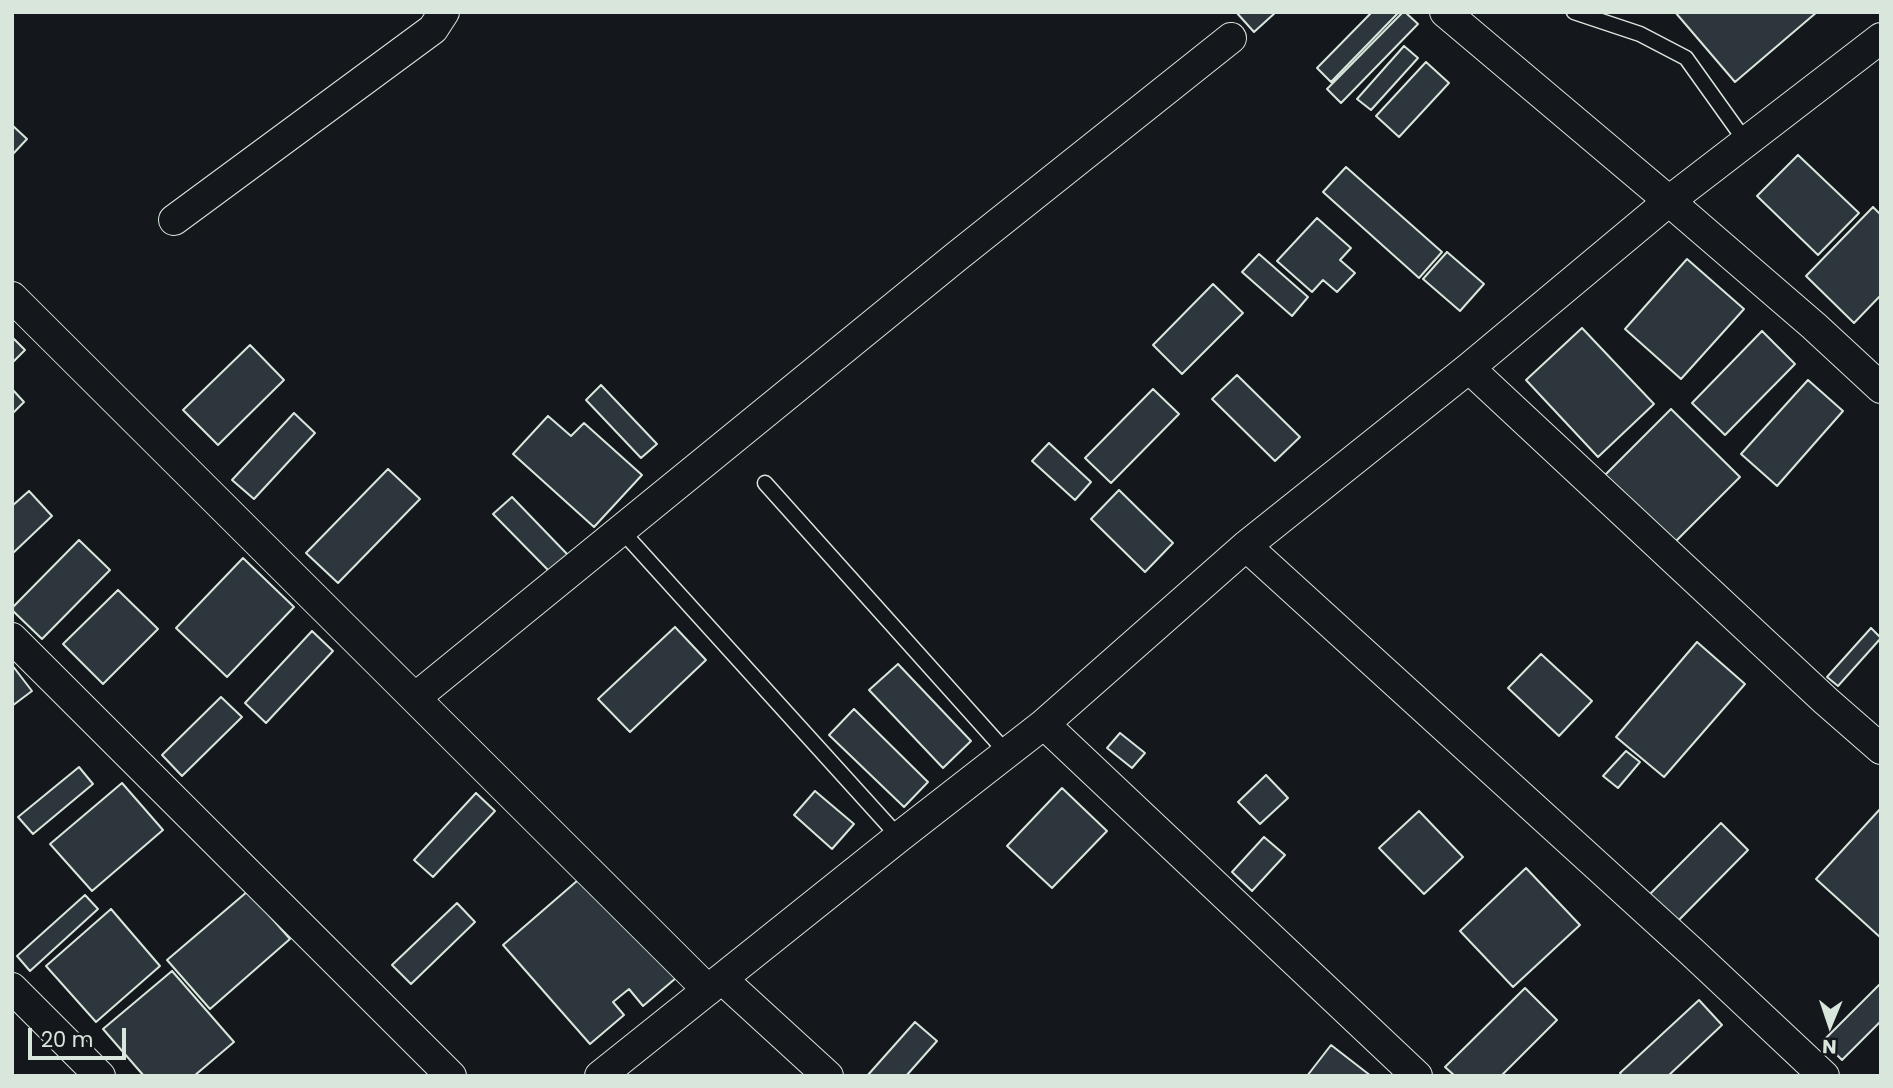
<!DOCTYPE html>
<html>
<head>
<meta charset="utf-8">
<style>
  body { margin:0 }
  #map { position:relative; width:1893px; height:1088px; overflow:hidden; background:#14181c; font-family:Poppins,sans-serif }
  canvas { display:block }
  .frame { position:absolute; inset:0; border:14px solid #d8e6dc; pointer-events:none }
  .north { position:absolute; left:1795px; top:990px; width:70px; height:70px; -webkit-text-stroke:5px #14181c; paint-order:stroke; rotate:182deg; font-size:19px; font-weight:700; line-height:28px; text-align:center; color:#d8e6dc }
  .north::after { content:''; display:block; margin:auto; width:24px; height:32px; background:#d8e6dc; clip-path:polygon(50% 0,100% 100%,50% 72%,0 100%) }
  .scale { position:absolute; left:28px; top:1028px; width:98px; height:32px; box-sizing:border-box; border:4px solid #d8e6dc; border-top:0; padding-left:9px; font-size:21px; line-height:24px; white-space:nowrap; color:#d8e6dc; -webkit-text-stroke:5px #14181c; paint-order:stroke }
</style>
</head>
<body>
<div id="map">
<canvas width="1893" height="1088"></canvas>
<div class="frame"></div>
<div class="north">N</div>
<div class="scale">20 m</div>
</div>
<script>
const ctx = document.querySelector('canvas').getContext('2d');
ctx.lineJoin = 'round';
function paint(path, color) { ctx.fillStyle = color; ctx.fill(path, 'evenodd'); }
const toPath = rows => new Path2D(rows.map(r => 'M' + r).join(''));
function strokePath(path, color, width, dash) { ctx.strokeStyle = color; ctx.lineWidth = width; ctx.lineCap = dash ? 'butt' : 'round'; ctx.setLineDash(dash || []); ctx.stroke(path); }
const building = toPath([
  [1236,12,1276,12,1254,32,1236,12],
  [1372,12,1399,12,1331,82,1317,68,1372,12],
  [1403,12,1405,12,1418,24,1341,103,1327,89,1403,12],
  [1675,12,1817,12,1735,82,1675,12],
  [1404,46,1418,58,1371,110,1357,99,1404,46],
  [1426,62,1449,83,1399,137,1376,116,1426,62],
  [12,125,27,139,12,155,12,125],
  [1798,155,1859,213,1818,255,1757,196,1798,155],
  [1346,167,1442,252,1419,278,1323,192,1346,167],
  [1873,207,1881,215,1881,295,1854,323,1806,276,1873,207],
  [1317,218,1351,248,1340,260,1355,273,1337,292,1323,280,1312,292,1277,261,1317,218],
  [1447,252,1484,284,1460,311,1423,279,1447,252],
  [1259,254,1308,297,1292,316,1242,272,1259,254],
  [1687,259,1744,309,1681,379,1625,329,1687,259],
  [1213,284,1243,313,1182,374,1153,345,1213,284],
  [1582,328,1654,404,1598,457,1526,380,1582,328],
  [1762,331,1795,364,1725,435,1692,403,1762,331],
  [12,337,25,350,12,363,12,337],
  [250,345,284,380,218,445,183,410,250,345],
  [1237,375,1300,437,1275,461,1212,399,1237,375],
  [1808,380,1843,411,1777,486,1741,454,1808,380],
  [601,385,657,444,641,458,586,400,601,385],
  [12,389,24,402,12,414,12,389],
  [1153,389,1179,414,1111,483,1085,458,1153,389],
  [1671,409,1740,477,1672,545,1603,477,1671,409],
  [294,413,315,433,254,499,232,480,294,413],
  [548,416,571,436,584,423,642,475,594,527,513,454,548,416],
  [1049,443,1091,482,1075,500,1032,461,1049,443],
  [388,469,420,499,338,583,306,553,388,469],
  [1119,490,1173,543,1145,572,1091,519,1119,490],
  [29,491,52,516,12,554,12,506,29,491],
  [512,497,568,555,550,572,493,514,512,497],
  [79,540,110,570,42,639,12,610,12,608,79,540],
  [243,558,294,607,227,677,176,628,243,558],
  [118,590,158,629,103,684,63,644,118,590],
  [675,627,706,660,630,732,598,699,675,627],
  [1871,628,1881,638,1838,686,1827,677,1871,628],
  [312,631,333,651,266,723,245,703,312,631],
  [1697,642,1745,684,1664,777,1616,737,1697,642],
  [1541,654,1592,701,1559,736,1508,688,1541,654],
  [898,664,971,741,943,768,869,690,898,664],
  [12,665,32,691,12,706,12,665],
  [221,697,242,717,182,776,162,755,221,697],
  [854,709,928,782,904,807,829,735,854,709],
  [1120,733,1145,753,1132,768,1107,748,1120,733],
  [1626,751,1640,762,1618,788,1603,776,1626,751],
  [79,767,93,784,33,834,18,817,79,767],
  [1266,775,1288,798,1260,824,1238,802,1266,775],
  [122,783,163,830,92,891,50,844,122,783],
  [1062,788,1107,831,1052,888,1007,846,1062,788],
  [815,791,854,824,832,849,794,815,815,791],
  [476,793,495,811,433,877,414,860,476,793],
  [1881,808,1881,938,1816,879,1881,808],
  [1419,811,1463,857,1424,894,1379,848,1419,811],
  [1721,823,1748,850,1672,927,1644,900,1721,823],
  [1264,837,1285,855,1252,891,1232,872,1264,837],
  [1526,868,1580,925,1513,987,1460,931,1526,868],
  [585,874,676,978,643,1006,629,989,613,1002,624,1015,590,1044,503,945,585,874],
  [248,891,290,939,210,1009,167,960,248,891],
  [85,895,98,909,30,971,17,956,85,895],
  [457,903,475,922,411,984,392,965,457,903],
  [111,909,160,966,96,1022,46,966,111,909],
  [172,971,234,1042,194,1076,144,1076,103,1029,172,971],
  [1881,983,1881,1021,1842,1060,1823,1041,1881,983],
  [1525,988,1557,1020,1501,1076,1455,1076,1445,1067,1525,988],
  [1699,1000,1722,1025,1668,1076,1622,1076,1620,1073,1699,1000],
  [915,1022,937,1041,906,1076,867,1076,915,1022],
  [1331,1045,1371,1076,1307,1076,1331,1045]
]);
paint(building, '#2c363c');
strokePath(building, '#d8e6dc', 2);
const lane = toPath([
  [1574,12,1640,34,1686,58,1746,142],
  [765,483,1007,753],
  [621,530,899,837]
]);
const street = toPath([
  [1445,12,1669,201,1814,326,1881,388],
  [174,220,433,29,444,12],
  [12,297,708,990],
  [1469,368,1826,701,1881,749],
  [1246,546,1693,953,1824,1076],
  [12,638,451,1076],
  [415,698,956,257,1231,38],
  [1044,724,1417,1076],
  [722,979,828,1076],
  [12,988,100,1076],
  [600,1076,899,837,1044,724,1246,546,1469,368,1669,201,1881,38]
]);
strokePath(lane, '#d8e6dc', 17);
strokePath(street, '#d8e6dc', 32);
strokePath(lane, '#14181c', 14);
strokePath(street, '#14181c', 30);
</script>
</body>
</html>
